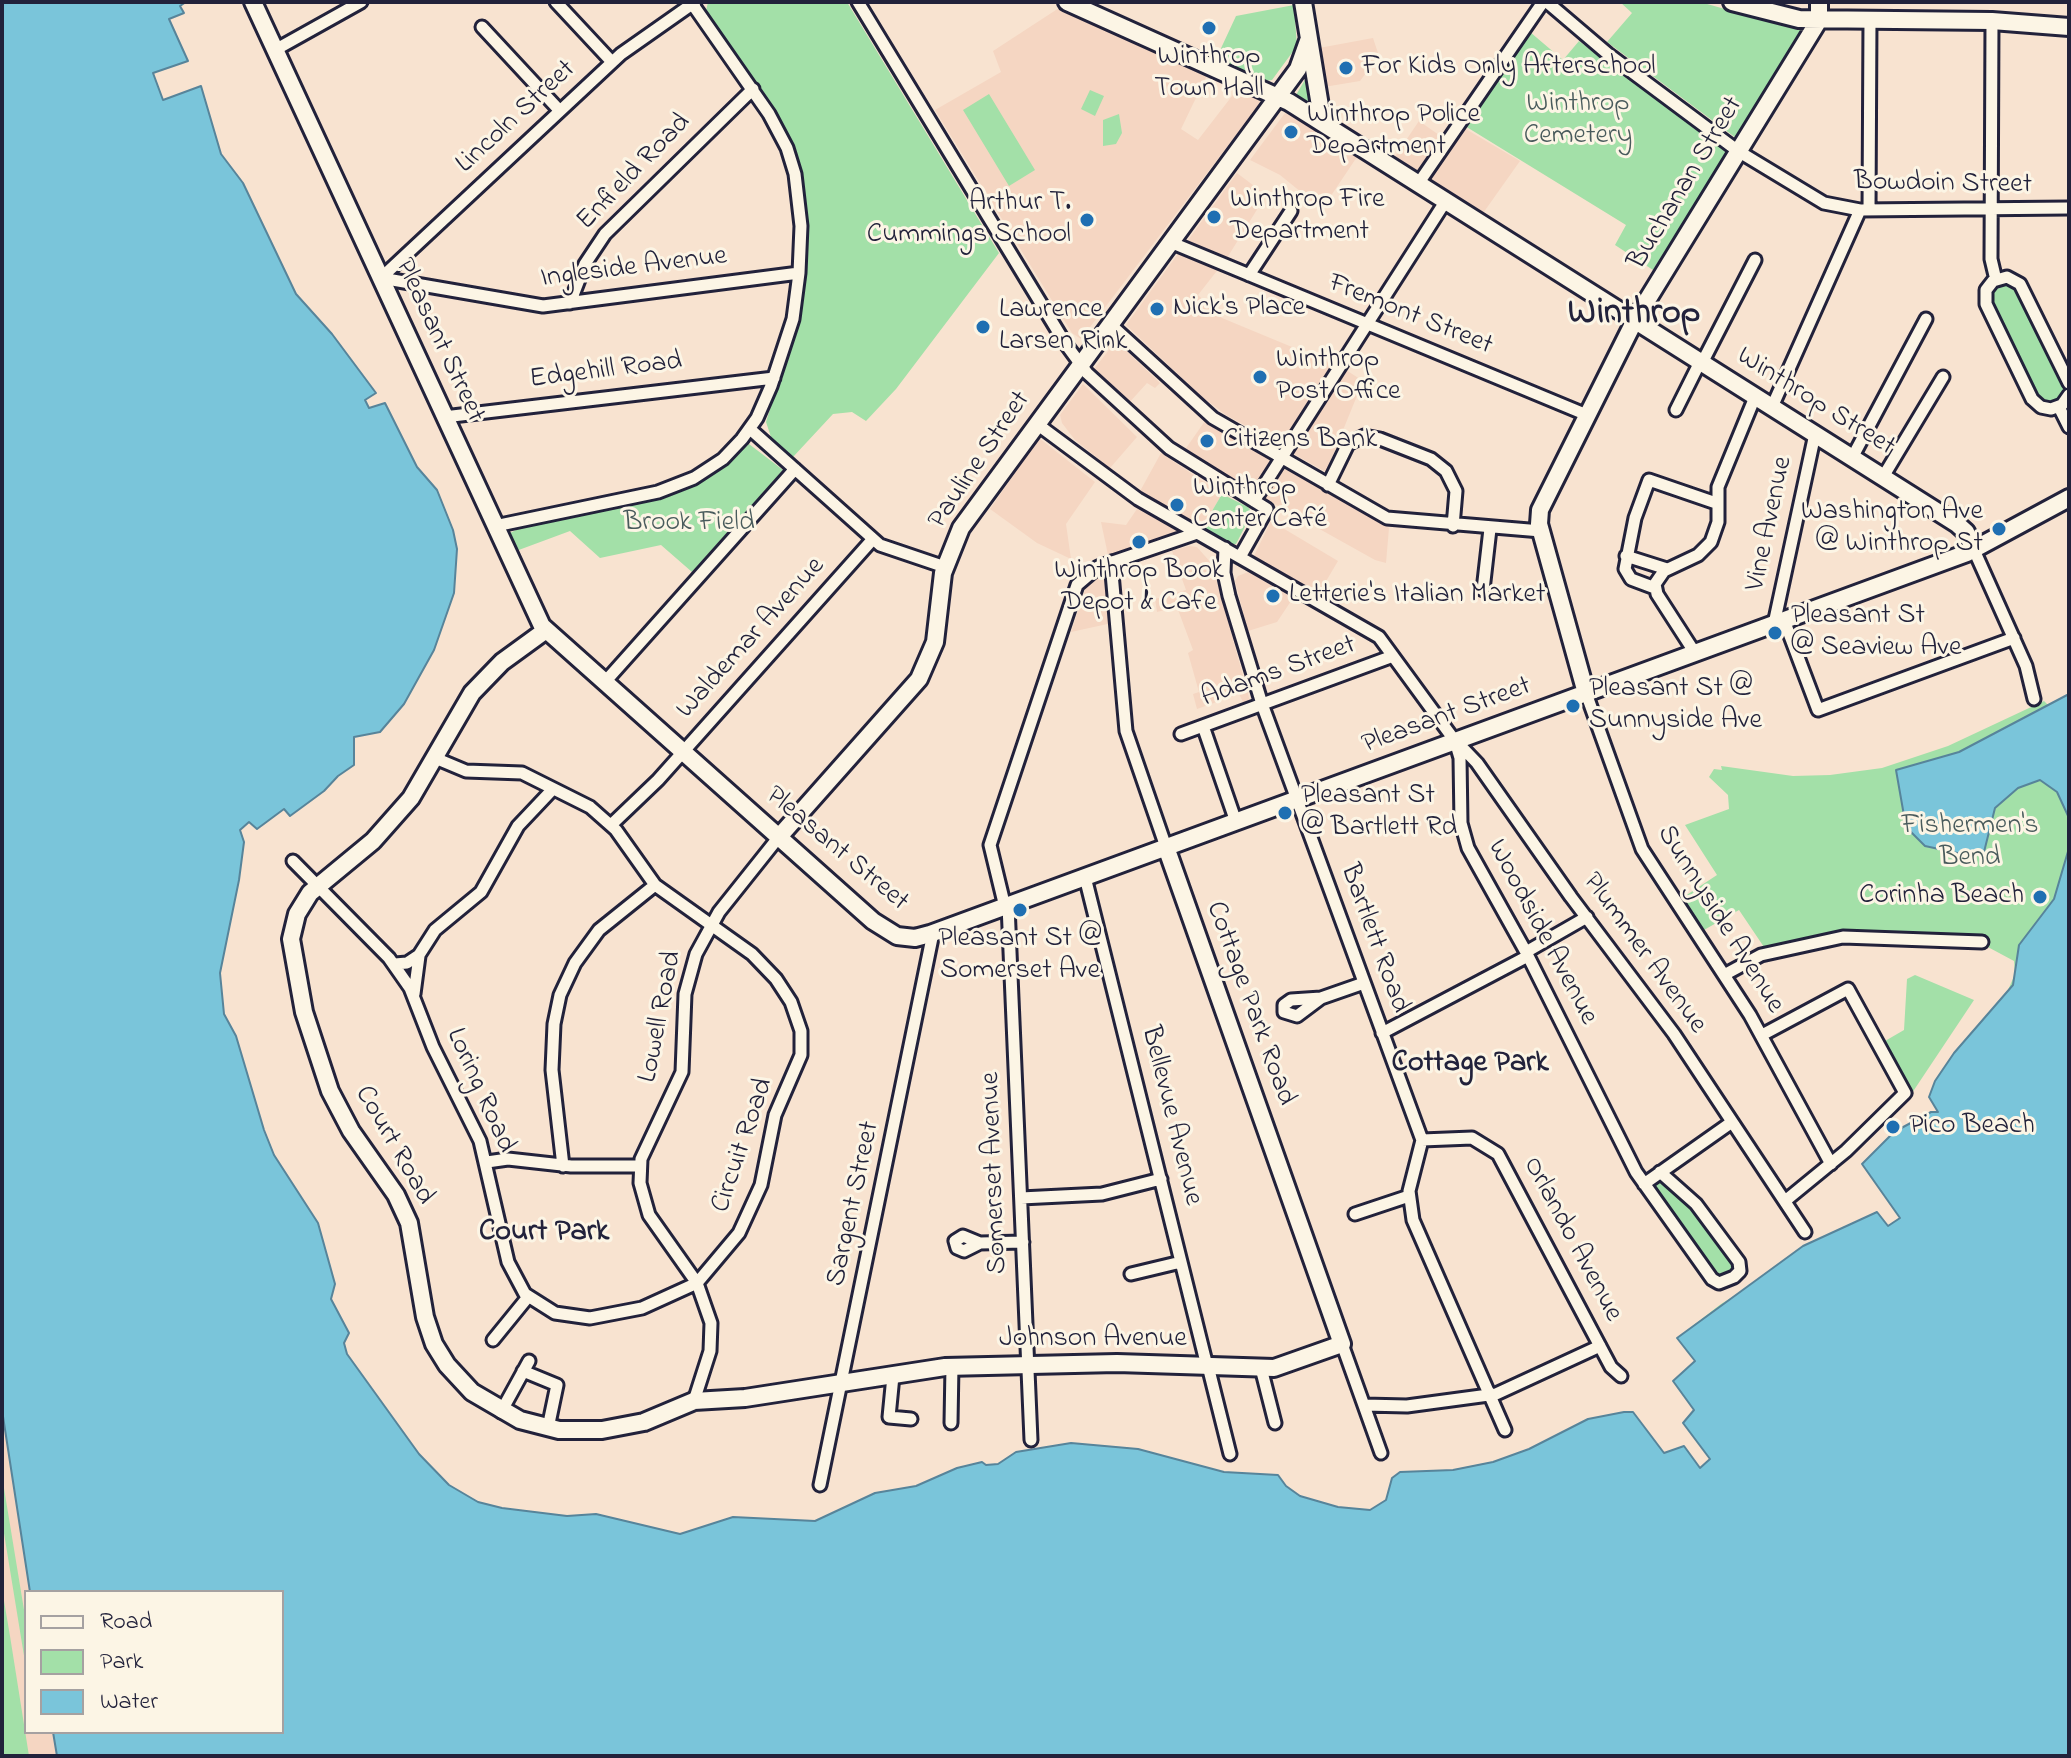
<!DOCTYPE html>
<html>
<head>
<meta charset="utf-8">
<style>
  body { margin:0 }
  #map { position:relative; width:2071px; height:1758px; overflow:hidden; background:#f8e3d0; font-family:"Indie Flower",sans-serif }
  canvas { display:block }
  .frame { position:absolute; inset:0; border:4px solid #22223b; pointer-events:none }
  .legend { position:absolute; left:24px; top:1590px; width:260px; height:144px; box-sizing:border-box; background:#fcf5e5; border:2px solid #a5a1a1; margin:0; padding:10px 14px; list-style:none; font-size:24px; color:#22223b }
  .legend li { display:flex; align-items:center; gap:16px; height:40px }
  .legend b { width:40px; border:2px solid #a5a1a1 }
</style>
</head>
<body>
<div id="map">
<canvas width="2071" height="1758"></canvas>
<div class="frame"></div>
<ul class="legend">
<li><b style="height:10px;background:#fcf5e5"></b>Road</li>
<li><b style="height:22px;background:#a3e0a8"></b>Park</li>
<li><b style="height:22px;background:#7ac5da"></b>Water</li>
</ul>
</div>
<script>
const ctx = document.querySelector('canvas').getContext('2d');
ctx.lineJoin = 'round';
function paint(path, color) { ctx.fillStyle = color; ctx.fill(path, 'evenodd'); }
const toPath = rows => new Path2D(rows.map(r => 'M' + r).join(''));
function strokePath(path, color, width, dash) { ctx.strokeStyle = color; ctx.lineWidth = width; ctx.lineCap = dash ? 'butt' : 'round'; ctx.setLineDash(dash || []); ctx.stroke(path); }
function label(font, color, halo, rows, align = 'center') {
  ctx.font = font + ' "Indie Flower",sans-serif'; ctx.lineWidth = 6; ctx.setLineDash([]); ctx.textBaseline = 'middle'; ctx.strokeStyle = halo; ctx.fillStyle = color; for (const [text, x, y, turn = 0] of rows) {
    ctx.save(); ctx.translate(x, y); ctx.rotate((+turn || 0) * Math.PI / 180); ctx.textAlign = isNaN(turn) ? turn : align; if (halo) ctx.strokeText(text, 0, 0); ctx.fillText(text, 0, 0); ctx.restore();
  }
}
paint(toPath([
  [1059,8,1207,75,1181,129,1198,140,1239,87,1261,102,1081,339,1072,333,935,110,1001,72,993,51],
  [1373,38,1379,56,1360,81,1324,87,1319,48],
  [1285,113,1359,154,1322,209,1280,175,1250,160],
  [1419,121,1452,144,1464,128,1520,161,1481,216,1392,161],
  [1237,173,1266,195,1227,258,1198,295,1222,318,1333,364,1281,445,1226,415,1201,396,1126,325],
  [1116,341,1160,383,1155,388,1147,383,1128,404,1094,369],
  [1346,370,1363,381,1326,472,1292,453],
  [1083,384,1137,437,1110,468,1075,440,1062,423,1060,415],
  [1205,421,1273,460,1252,493,1184,451],
  [1039,438,1095,482,1066,524,1071,559,1037,543,990,509],
  [1161,453,1222,494,1202,528,1139,493],
  [1288,469,1389,528,1386,563,1375,560,1264,498,1282,470],
  [1137,509,1183,532,1108,555,1101,522,1126,525],
  [1271,521,1338,561,1319,593,1253,558],
  [1189,546,1197,547,1212,564,1250,701,1244,704,1239,694,1197,709,1193,694,1199,692,1188,653,1193,650,1177,607,1157,612,1155,599,1186,590,1172,551],
  [1107,570,1112,623,1071,632,1086,587],
  [1248,572,1293,598,1277,622,1248,631,1235,581,1238,576],
  [2,1410,30,1592,26,1592,26,1732,53,1732,57,1756,2,1756]
]), '#f5d6c2');
paint(toPath([
  [708,2,847,2,999,253,896,389,866,421,852,412,833,414,793,457,771,437,766,422,801,307,807,245,803,178,785,128,706,11],
  [1620,2,1700,2,1803,31,1736,138,1607,42,1632,13],
  [1294,5,1297,46,1272,80,1265,81,1216,59,1236,16],
  [1530,32,1563,60,1579,41,1727,153,1653,270,1615,245,1626,225,1465,126],
  [1306,78,1313,105,1310,106,1296,95],
  [1090,90,1104,96,1095,116,1081,109],
  [989,94,1035,170,1009,186,963,110],
  [1119,114,1122,133,1116,144,1103,146,1103,120],
  [2000,283,2011,284,2017,290,2063,382,2064,393,2053,404,2045,403,2037,396,1990,302,1991,292],
  [749,444,783,470,692,572,661,545,600,558,570,531,516,551,508,534,520,528,675,494,710,476],
  [1222,494,1248,507,1252,513,1236,544,1230,544,1202,528],
  [2069,694,2069,1030,1870,1288,1673,1381,1695,1361,1677,1338,1721,1304,1767,1276,1803,1246,1877,1212,1888,1226,1900,1218,1862,1164,1894,1132,1931,1112,1938,1112,1929,1097,1935,1081,1954,1053,2005,997,2015,974,2014,961,1986,946,1898,935,1766,950,1739,910,1704,930,1682,898,1717,875,1685,825,1729,809,1728,795,1709,777,1714,769,1722,770,1721,766,1793,776,1830,775,1882,768,1948,746,2044,701,2048,705],
  [1915,975,1974,1000,1912,1093,1885,1041,1904,1030,1907,979],
  [1657,1181,1686,1200,1736,1266,1734,1271,1723,1277,1716,1275,1655,1190],
  [2,1476,26,1622,26,1668,2,1521],
  [2,1589,10,1636,29,1756,2,1756]
]), '#a3e0a8');
const water = toPath([
  [2,2,186,2,180,6,184,13,169,19,188,61,153,73,163,100,201,86,221,154,243,183,296,294,332,334,376,393,365,400,369,408,385,403,417,467,437,490,453,530,457,549,454,593,434,650,404,704,380,732,354,737,354,765,338,776,324,791,290,816,284,809,257,829,249,822,240,830,244,842,239,880,220,973,224,1014,236,1036,264,1130,274,1155,318,1223,335,1284,331,1299,349,1333,344,1343,347,1354,419,1454,449,1485,478,1502,502,1508,567,1516,596,1514,680,1534,733,1517,815,1521,875,1493,916,1486,957,1468,982,1462,986,1465,998,1464,1016,1452,1071,1443,1138,1449,1224,1472,1278,1475,1286,1486,1300,1496,1338,1507,1370,1510,1386,1500,1392,1478,1400,1472,1453,1470,1493,1462,1529,1449,1588,1419,1624,1412,1633,1412,1664,1453,1684,1446,1700,1468,1710,1459,1683,1423,1694,1410,1673,1381,1695,1361,1677,1338,1803,1246,1877,1212,1888,1226,1900,1218,1862,1164,1894,1132,1931,1112,1938,1112,1929,1097,1935,1081,1954,1053,2013,985,2019,945,2054,899,2069,848,2069,1756,57,1756,53,1732,282,1732,282,1592,30,1592,2,1410,2,2],
  [2069,694,2069,818,2057,792,2040,780,2018,788,1995,808,1984,852,1971,856,1925,846,1906,827,1896,770,1959,752,2069,694]
]);
paint(water, '#7ac5da');
strokePath(water, '#57849a', 2);
const street = toPath([
  [556,2,612,62],
  [858,2,1065,343,1087,373,1169,448,1267,509,1240,557],
  [1547,2,1608,54,1738,151,1824,203,1860,210,2069,208],
  [1992,21,1991,259,1996,280],
  [482,27,560,111],
  [275,50,361,2],
  [1418,184,1543,2],
  [1869,210,1870,20],
  [1170,242,1587,415],
  [1249,275,1291,211],
  [381,278,543,306,799,273],
  [381,278,621,54,695,2],
  [570,303,585,264,605,234,753,89],
  [1110,324,1213,418,1387,518,1541,531],
  [1702,363,1755,260],
  [2069,383,2020,284,2007,277,1993,281,1986,290,1986,304,2032,399,2041,407,2051,409,2062,405,2069,395],
  [1772,407,1860,210],
  [2059,407,2069,427],
  [1676,410,1700,362],
  [444,417,774,378],
  [1037,424,1138,499,1379,637,1455,741,1460,758,1461,823,1468,848,1526,952,1636,1172,1712,1279,1719,1283,1734,1277,1740,1271,1739,1262,1696,1204,1660,1172],
  [750,429,880,545,945,567],
  [1852,458,1926,319],
  [1883,477,1943,377],
  [1328,485,1348,444,1364,436,1380,439,1431,459,1446,471,1456,491,1453,526],
  [1254,501,1445,202],
  [495,526,658,492,694,478,723,459,742,439,757,418,771,386,793,319,799,273,801,226,795,174,787,148,769,114,691,2],
  [1225,548,1224,573,1229,596,1262,704,1422,1140,1409,1191,1413,1220,1505,1430],
  [1974,550,2026,666,2034,699],
  [1626,556,1667,569],
  [1111,562,1126,731,1166,847],
  [1655,588,1631,579,1625,569,1635,518,1649,480,1716,503],
  [1483,590,1490,529],
  [1784,620,1818,710,2014,638],
  [1774,624,1815,434],
  [1695,653,1657,594,1655,584,1664,571,1698,555,1711,542,1718,522,1718,487,1755,397],
  [604,683,795,469],
  [1586,693,1642,849,1750,1015,1831,1164],
  [1203,726,1236,822],
  [1181,734,1393,656],
  [1456,741,1477,763,1571,897,1674,1034,1805,1232],
  [611,825,658,780,873,539],
  [293,861,389,958,410,988,433,1047,480,1141,508,1262,525,1294,555,1313,590,1318,642,1308,697,1283,739,1233,761,1185,775,1115,801,1055,801,1031,791,1002,776,979,752,954,655,885,616,830,590,807,522,773,466,771,435,758],
  [1085,877,1207,1366],
  [1008,905,1031,1440],
  [1005,907,990,845,1077,585,1098,567,1197,533],
  [1526,952,1587,917],
  [395,964,407,963,419,955,435,930,481,892,518,826,552,790],
  [1724,975,1761,955,1843,937,1982,942],
  [414,994,419,956],
  [1321,998,1297,1016,1284,1012,1284,1005,1291,1000,1321,998,1364,983],
  [1382,1033,1528,956],
  [1762,1035,1848,989,1905,1093,1846,1151,1785,1201],
  [1422,1140,1472,1138,1498,1154,1611,1367,1621,1376],
  [487,1162,508,1159,571,1166,640,1166],
  [563,1166,552,1070,554,1024,560,995,575,963,599,930,655,885],
  [1644,1184,1732,1122],
  [1021,1198,1102,1194,1161,1179],
  [1355,1214,1409,1196],
  [980,1243,963,1236,955,1241,957,1248,964,1251,980,1243,1023,1242],
  [1131,1274,1181,1262],
  [493,1340,528,1297],
  [1342,1344,1381,1453],
  [1208,1366,1230,1454],
  [1261,1368,1275,1423],
  [523,1371,557,1385,548,1428],
  [893,1376,889,1417,911,1419],
  [694,1401,710,1351,711,1323,697,1283,649,1215,640,1183,641,1159,682,1072,685,994,696,954,719,912,778,838],
  [1364,1405,1407,1406,1496,1394,1600,1346],
  [501,1412,529,1361],
  [951,1423,952,1366],
  [820,1485,933,933]
]);
const secondary = toPath([
  [253,2,542,626,873,921,897,936,915,938,930,934,1967,553,2069,498],
  [1067,2,1289,102,1957,524,1966,532,1974,550],
  [1303,2,1320,106,1318,120],
  [1732,2,1799,19,1992,21,2069,27],
  [546,630,502,662,472,693,411,798,373,841,310,893,297,914,291,939,304,1012,330,1091,351,1131,396,1195,409,1223,425,1317,434,1344,447,1365,472,1392,520,1420,559,1430,602,1430,644,1422,694,1401,745,1398,945,1367,1117,1363,1274,1368,1342,1344,1166,847],
  [1586,693,1539,524,1540,510,1635,320,1819,20,1819,2],
  [778,838,919,679,935,642,943,573,961,528,1298,69,1308,41]
]);
strokePath(street, '#22223b', 17);
strokePath(secondary, '#22223b', 22);
strokePath(street, '#fcf5e5', 11);
strokePath(secondary, '#fcf5e5', 16);
for (const [x, y, r, color] of [
  [1209,28,8,"#1f6fb2"],
  [1346,68,8,"#1f6fb2"],
  [1291,132,8,"#1f6fb2"],
  [1214,217,8,"#1f6fb2"],
  [1087,220,8,"#1f6fb2"],
  [1157,309,8,"#1f6fb2"],
  [983,327,8,"#1f6fb2"],
  [1260,377,8,"#1f6fb2"],
  [1207,441,8,"#1f6fb2"],
  [1177,505,8,"#1f6fb2"],
  [1999,529,8,"#1f6fb2"],
  [1139,542,8,"#1f6fb2"],
  [1273,596,8,"#1f6fb2"],
  [1775,633,8,"#1f6fb2"],
  [1573,706,8,"#1f6fb2"],
  [1285,813,8,"#1f6fb2"],
  [2040,897,8,"#1f6fb2"],
  [1020,910,8,"#1f6fb2"],
  [1893,1127,8,"#1f6fb2"]
]) { const dot = new Path2D(); dot.arc(x, y, r, 0, 2 * Math.PI); ctx.fillStyle = color; ctx.fill(dot); strokePath(dot, '#fcf5e5', 3); }
label('28px', '#22223b', '#fcf5e5', [
  ["Winthrop",1209,58,"center"],
  ["Town Hall",1209,90,"center"],
  ["For Kids Only Afterschool",1362,68],
  ["Winthrop Police",1307,116],
  ["Department",1307,148],
  ["Winthrop Fire",1230,201],
  ["Department",1230,233],
  ["Arthur T.",1071,204,"right"],
  ["Cummings School",1071,236,"right"],
  ["Nick's Place",1173,309],
  ["Lawrence",999,311],
  ["Larsen Rink",999,343],
  ["Winthrop",1276,361],
  ["Post Office",1276,393],
  ["Citizens Bank",1223,441],
  ["Winthrop",1193,489],
  ["Center Café",1193,521],
  ["Washington Ave",1983,513,"right"],
  ["@ Winthrop St",1983,545,"right"],
  ["Winthrop Book",1139,572,"center"],
  ["Depot & Cafe",1139,604,"center"],
  ["Letterie's Italian Market",1289,596],
  ["Pleasant St",1791,617],
  ["@ Seaview Ave",1791,649],
  ["Pleasant St @",1589,690],
  ["Sunnyside Ave",1589,722],
  ["Pleasant St",1301,797],
  ["@ Bartlett Rd",1301,829],
  ["Corinha Beach",2024,897,"right"],
  ["Pleasant St @",1020,940,"center"],
  ["Somerset Ave",1020,972,"center"],
  ["Pico Beach",1909,1127]
], 'left');
label('28px', '#495b5c', '#fcf5e5', [
  ["Winthrop",1578,105],
  ["Cemetery",1578,137],
  ["Brook Field",689,524],
  ["Fishermen's",1970,827],
  ["Bend",1970,859]
]);
label('28px', '#22223b', '#fcf5e5', [
  ["Lincoln Street",517,118,-43],
  ["Enfield Road",635,173,-46],
  ["Buchanan Street",1687,184,-59],
  ["Bowdoin Street",1943,185,1],
  ["Ingleside Avenue",634,269,-7],
  ["Fremont Street",1410,316,22],
  ["Pleasant Street",438,341,65],
  ["Edgehill Road",606,372,-7],
  ["Winthrop Street",1815,403,32],
  ["Pauline Street",981,461,-56],
  ["Vine Avenue",1771,524,-78],
  ["Waldemar Avenue",752,639,-48],
  ["Adams Street",1279,673,-20],
  ["Pleasant Street",1447,717,-20],
  ["Pleasant Street",836,850,40],
  ["Sunnyside Avenue",1719,920,58],
  ["Woodside Avenue",1541,933,62],
  ["Bartlett Road",1373,939,70],
  ["Plummer Avenue",1643,954,54],
  ["Cottage Park Road",1249,1004,70],
  ["Lowell Road",662,1017,-79],
  ["Loring Road",479,1091,66],
  ["Bellevue Avenue",1170,1116,76],
  ["Court Road",393,1146,60],
  ["Circuit Road",744,1146,-71],
  ["Somerset Avenue",996,1173,-92],
  ["Sargent Street",855,1204,-78],
  ["Orlando Avenue",1571,1240,62],
  ["Johnson Avenue",1093,1340]
]);
label('bold 30px', '#22223b', '#fcf5e5', [
  ["Cottage Park",1470,1065],
  ["Court Park",544,1234]
]);
label('bold 36px', '#22223b', '#fcf5e5', [
  ["Winthrop",1634,316]
]);
</script>
</body>
</html>
